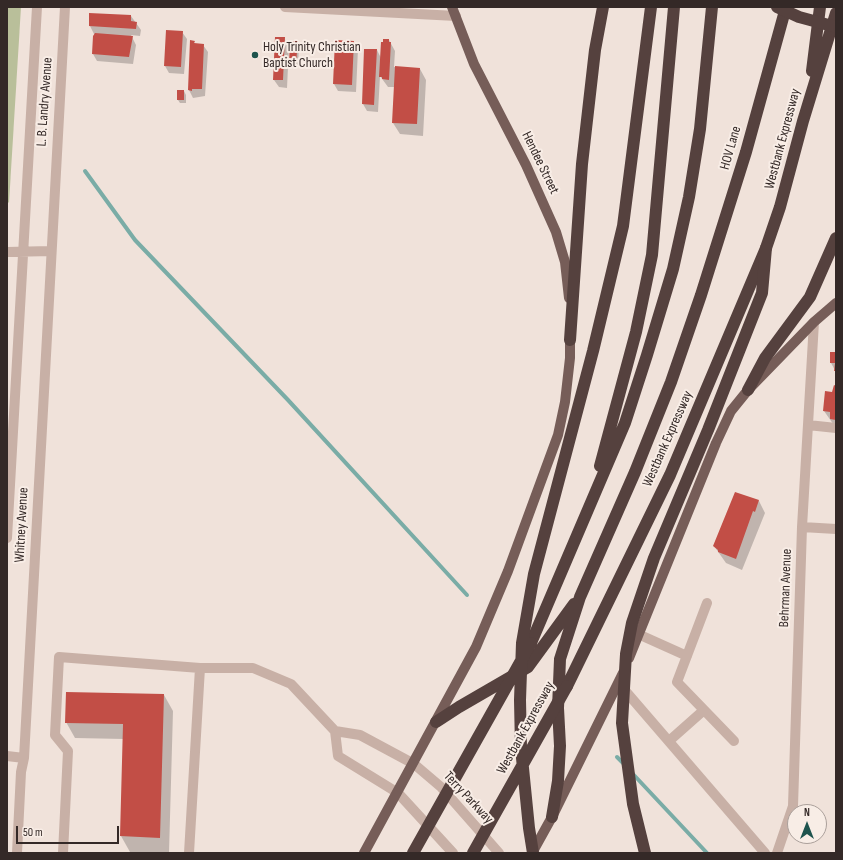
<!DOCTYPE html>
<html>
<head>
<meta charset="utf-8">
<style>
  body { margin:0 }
  #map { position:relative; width:843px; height:860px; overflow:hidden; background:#f0e2da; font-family:"Sofia Sans Condensed",sans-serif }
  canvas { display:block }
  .frame { position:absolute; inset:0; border:8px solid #342927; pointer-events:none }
  .north { position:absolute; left:787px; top:804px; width:40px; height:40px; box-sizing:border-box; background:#f8ede6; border:1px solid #aa9f9a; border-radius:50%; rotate:0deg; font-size:11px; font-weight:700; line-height:16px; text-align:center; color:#342927 }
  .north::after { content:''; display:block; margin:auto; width:14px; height:18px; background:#1e544e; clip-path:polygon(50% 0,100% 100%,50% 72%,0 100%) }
  .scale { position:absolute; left:16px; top:826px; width:103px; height:18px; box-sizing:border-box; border:2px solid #342927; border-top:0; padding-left:5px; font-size:12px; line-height:14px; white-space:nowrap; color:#342927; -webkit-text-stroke:3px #f8ede6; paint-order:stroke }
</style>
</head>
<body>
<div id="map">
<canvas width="843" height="860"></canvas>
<div class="frame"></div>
<div class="north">N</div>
<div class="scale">50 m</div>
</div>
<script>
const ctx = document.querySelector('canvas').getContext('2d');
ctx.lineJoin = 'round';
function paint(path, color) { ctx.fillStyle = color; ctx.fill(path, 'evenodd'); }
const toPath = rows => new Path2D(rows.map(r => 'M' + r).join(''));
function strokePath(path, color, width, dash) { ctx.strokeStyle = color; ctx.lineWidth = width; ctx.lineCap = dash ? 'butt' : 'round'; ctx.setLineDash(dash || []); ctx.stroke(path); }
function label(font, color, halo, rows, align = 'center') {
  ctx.font = font + ' "Sofia Sans Condensed",sans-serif'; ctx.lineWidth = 4; ctx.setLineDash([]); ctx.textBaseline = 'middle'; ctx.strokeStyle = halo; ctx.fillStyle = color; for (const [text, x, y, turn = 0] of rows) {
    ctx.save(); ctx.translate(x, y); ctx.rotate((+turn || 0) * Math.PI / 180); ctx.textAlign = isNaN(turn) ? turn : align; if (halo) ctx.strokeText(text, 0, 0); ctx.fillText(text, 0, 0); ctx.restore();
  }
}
paint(toPath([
  [7,7,21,7,9,203,7,201]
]), '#b9bf9a');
paint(toPath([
  [90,14,131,16,141,30,140,36,131,35,136,45,133,64,97,61,93,54,96,34,94,34,90,26],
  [182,32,187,39,184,74,169,73,165,66],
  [284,38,289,46,287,88,279,87,274,80],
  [389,40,395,51,394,67,420,69,426,80,423,136,400,134,393,123,395,87,388,87,380,76,378,112,367,111,363,104,377,50,381,58],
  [194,42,195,44,203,45,208,52,205,96,193,98,189,90],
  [297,42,299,46,298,66,292,66,290,63],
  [354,42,358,49,356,92,338,91,334,84],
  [184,91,186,95,186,103,180,103,178,100],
  [836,353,836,372,831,363],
  [836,387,836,428,824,411],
  [736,493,759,501,765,513,742,570,726,563,714,546],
  [164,695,173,711,169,853,130,852,121,836,124,739,75,738,66,722]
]), '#0003');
strokePath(toPath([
  [85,171,135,240,288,400,467,595],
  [617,757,624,764],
  [632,773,707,853]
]), '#7aaca6', 4);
paint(toPath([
  [89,13,131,15,131,21,137,22,136,29,89,26],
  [166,30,183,31,181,67,164,66],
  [95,33,133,36,129,57,92,54,93,36],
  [275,37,285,37,283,80,273,80],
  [383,39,389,39,389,42,391,42,389,80,382,79,382,77,379,77,381,42,383,42],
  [190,40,195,41,194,43,204,44,202,89,192,89,192,91,188,90],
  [335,40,354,41,352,85,333,84],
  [290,41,298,41,296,63,289,63],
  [364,49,377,49,374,105,362,104],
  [395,66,420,68,417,124,392,123],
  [177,90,184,90,184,100,177,100],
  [830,352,836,352,836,371,834,371,835,363,830,363],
  [834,385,836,386,836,420,830,419,830,412,823,411,825,391,832,392],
  [735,492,759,500,755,512,753,511,736,559,718,552,718,550,713,546],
  [66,692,164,694,160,838,120,836,123,724,65,723]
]), '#c24e46');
strokePath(toPath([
  [285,7,456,16],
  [7,252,51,251],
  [808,425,836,428],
  [802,527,836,529],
  [7,538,37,7],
  [707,603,677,682,734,741],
  [638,634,687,656],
  [200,668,253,668,291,684,335,731],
  [622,687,765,853],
  [669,741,704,710],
  [7,756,24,758],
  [17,853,21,772,24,758,65,7],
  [63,853,68,751,55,735,59,657,200,668,189,853],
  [453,853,398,793,338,756,335,731,360,735,414,764,441,787,499,853],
  [777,853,793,806,802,527,814,322]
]), '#c8b0a6', 10);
strokePath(toPath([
  [452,7,474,64,526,165,556,232,565,262,569,298],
  [629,658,716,443,731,411,748,390,814,322,836,303],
  [364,853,476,647,508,571,558,435,565,402,570,358,570,334],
  [532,853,552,817,623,673]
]), '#765d58', 10);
strokePath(toPath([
  [812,71,820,7],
  [570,340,582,164,595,50,603,7],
  [748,390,765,358,810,297,836,238],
  [600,466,636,332,652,255,674,7],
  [531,643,625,423,647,355,673,269,689,197,700,129,712,7],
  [567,686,670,475,766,248,780,207,803,121,836,13],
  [436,722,459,707,528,667,574,604],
  [552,817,558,781,560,746,558,708,560,659,580,597,635,472,671,382,701,295,746,152,786,7]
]), '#55413e', 12);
strokePath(toPath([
  [777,7,799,17,836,27],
  [413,853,531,643],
  [473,853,567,686],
  [533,853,529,828,521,748,520,700,522,643,534,574,593,351,623,226,651,7],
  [645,853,633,804,622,723,626,654,632,623,654,558,708,430,762,293,766,248]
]), '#55413e', 12);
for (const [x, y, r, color] of [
  [255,55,4,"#1e544e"]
]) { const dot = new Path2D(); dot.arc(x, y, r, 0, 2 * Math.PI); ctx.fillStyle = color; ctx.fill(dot); strokePath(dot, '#f8ede6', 1.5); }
label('14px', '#342927', '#f8ede6', [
  ["Holy Trinity Christian",263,47],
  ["Baptist Church",263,63]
], 'left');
label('14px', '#342927', '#f8ede6', [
  ["L. B. Landry Avenue",45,102,-86],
  ["Westbank Expressway",783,139,-75],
  ["HOV Lane",731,148,-74],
  ["Hendee Street",540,163,64],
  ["Westbank Expressway",668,439,-66],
  ["Whitney Avenue",22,525,-87],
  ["Behrman Avenue",786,588,-88],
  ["Westbank Expressway",526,728,-61],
  ["Terry Parkway",468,798,47]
]);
</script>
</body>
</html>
